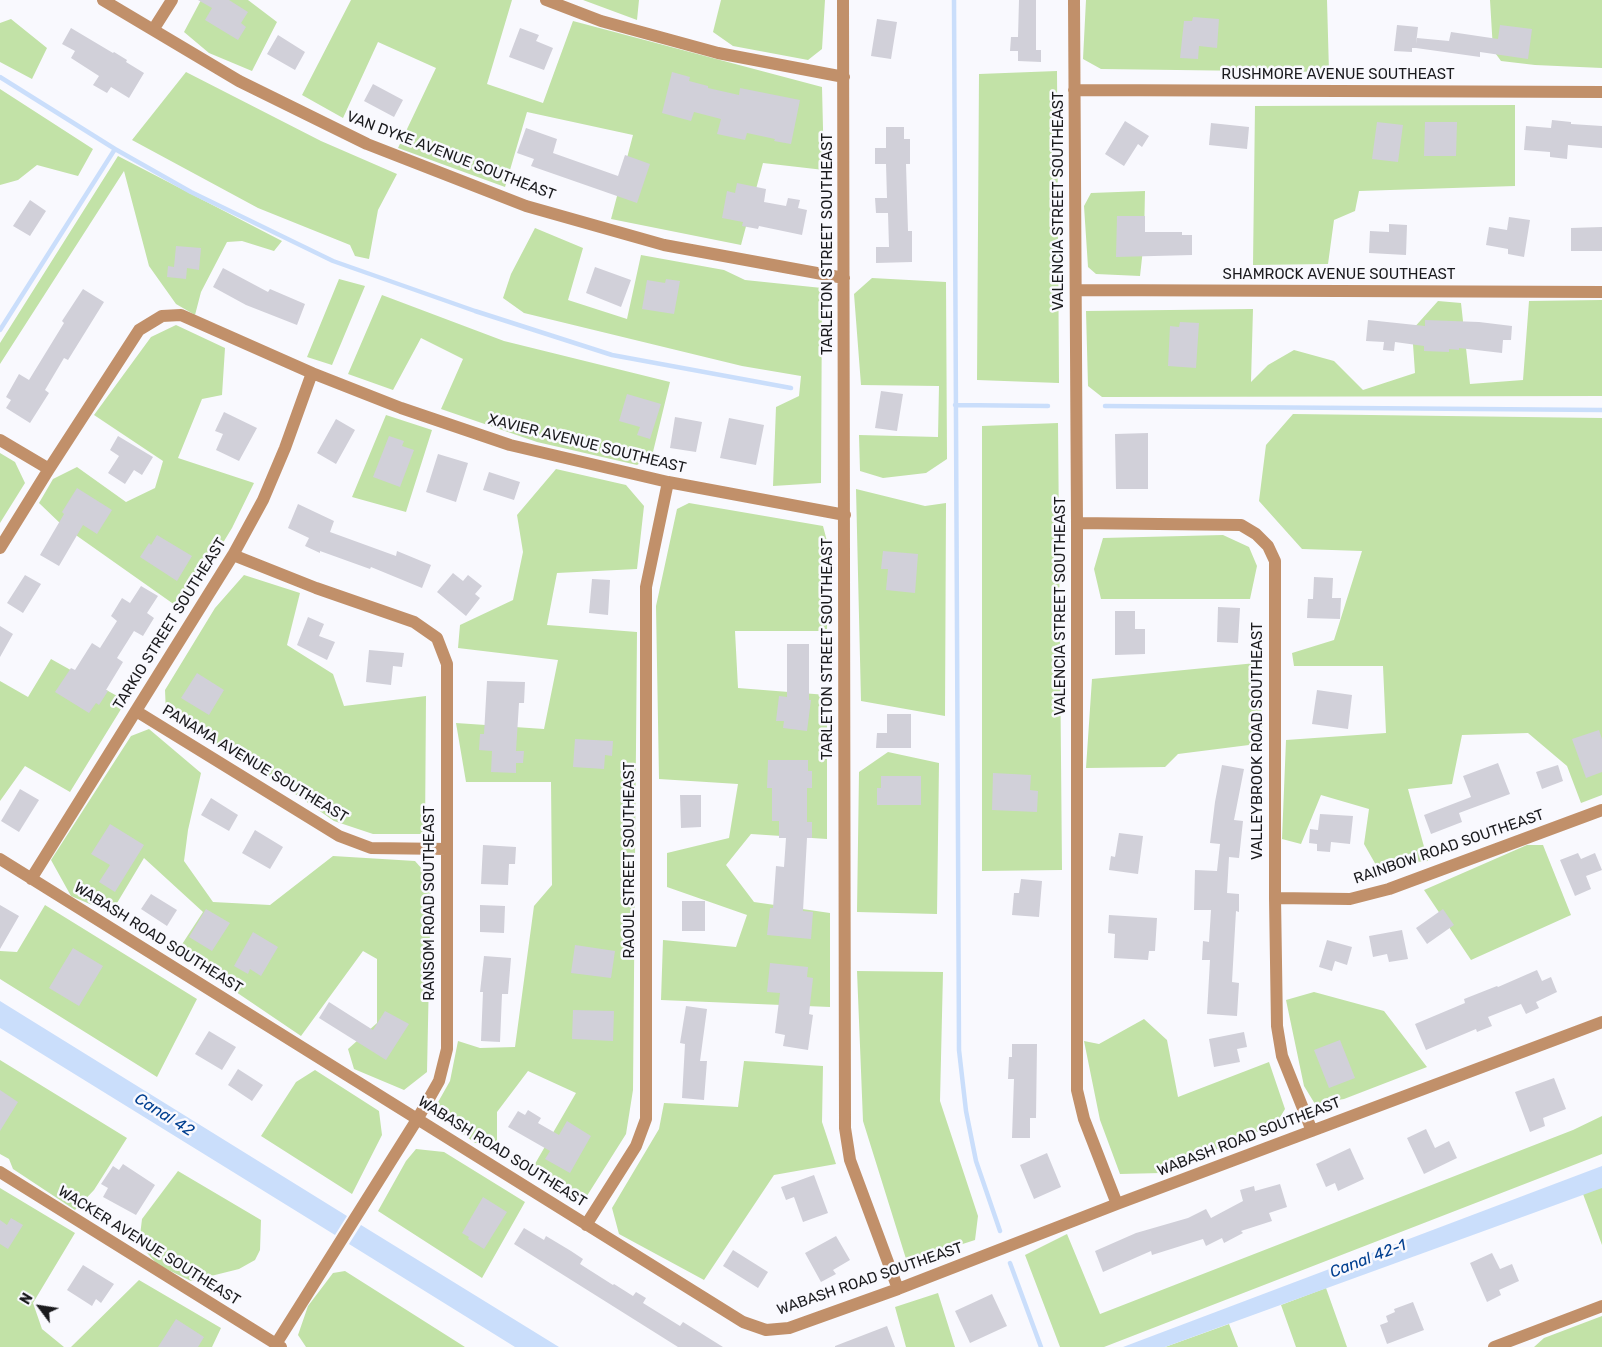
<!DOCTYPE html>
<html>
<head>
<meta charset="utf-8">
<style>
  body { margin:0 }
  #map { position:relative; width:1602px; height:1347px; overflow:hidden; background:#f9f9fe; font-family:Rubik,sans-serif }
  canvas { display:block }
  .north { position:absolute; left:15px; top:1282px; width:50px; height:50px; -webkit-text-stroke:4px #f9f9fe; paint-order:stroke; rotate:301deg; font-size:14px; font-weight:700; line-height:20px; text-align:center; color:#1b1b1e }
  .north::after { content:''; display:block; margin:auto; width:18px; height:22px; background:#1b1b1e; clip-path:polygon(50% 0,100% 100%,50% 72%,0 100%) }
</style>
</head>
<body>
<div id="map">
<canvas width="1602" height="1347"></canvas>
<div class="north">N</div>
</div>
<script>
const ctx = document.querySelector('canvas').getContext('2d');
ctx.lineJoin = 'round';
function paint(path, color) { ctx.fillStyle = color; ctx.fill(path, 'evenodd'); }
const toPath = rows => new Path2D(rows.map(r => 'M' + r).join(''));
function strokePath(path, color, width, dash) { ctx.strokeStyle = color; ctx.lineWidth = width; ctx.lineCap = dash ? 'butt' : 'round'; ctx.setLineDash(dash || []); ctx.stroke(path); }
function label(font, color, halo, rows, align = 'center') {
  ctx.font = font + ' Rubik,sans-serif'; ctx.lineWidth = 5; ctx.setLineDash([]); ctx.textBaseline = 'middle'; ctx.strokeStyle = halo; ctx.fillStyle = color; for (const [text, x, y, turn = 0] of rows) {
    ctx.save(); ctx.translate(x, y); ctx.rotate((+turn || 0) * Math.PI / 180); ctx.textAlign = isNaN(turn) ? turn : align; if (halo) ctx.strokeText(text, 0, 0); ctx.fillText(text, 0, 0); ctx.restore();
  }
}
paint(toPath([
  [201,0,248,0,277,22,252,71,209,53,184,32],
  [351,0,512,0,487,84,543,103,573,21,822,87,824,170,763,163,741,245,611,219,633,135,527,112,505,187,398,148,436,68,378,42,343,118,302,95],
  [583,0,639,0,637,20],
  [721,0,825,0,822,49,808,60,733,46,713,32],
  [1086,0,1327,0,1329,72,1101,69,1083,59],
  [1490,0,1602,0,1602,68,1535,65,1501,61,1493,50],
  [11,19,47,48,32,79,0,62,0,23],
  [1057,71,1059,383,977,380,979,74],
  [186,72,321,141,397,174,378,210,369,259,355,256,350,245,258,208,132,140],
  [0,89,93,149,78,176,37,165,18,180,0,185],
  [1515,105,1515,186,1359,191,1355,211,1334,220,1328,264,1253,265,1255,106],
  [118,156,282,241,274,251,242,241,227,242,201,292,195,315,176,304,149,266,124,171,0,364,0,343],
  [1145,191,1144,240,1140,276,1096,274,1088,267,1084,206,1091,193],
  [535,228,583,248,568,300,627,319,641,255,724,270,745,280,822,288,821,483,773,486,776,407,799,396,801,376,742,366,524,313,503,298,511,274],
  [872,278,946,282,947,459,926,473,883,478,860,471,859,435,938,437,939,386,861,385,854,294],
  [339,279,365,286,332,365,307,357],
  [382,295,504,341,670,382,652,456,637,465,537,442,441,409,463,359,421,338,393,390,348,374],
  [1602,300,1602,396,1102,397,1088,386,1086,311,1253,309,1251,382,1268,365,1294,350,1334,361,1363,390,1415,373,1412,330,1438,301,1461,303,1470,384,1523,380,1529,301],
  [176,325,225,348,222,395,202,399,178,458,254,483,232,528,182,610,63,526,39,503,53,479,77,467,126,502,155,488,163,461,94,415,151,337],
  [1293,414,1602,418,1602,795,1581,803,1567,766,1528,733,1462,735,1452,784,1408,789,1428,861,1376,865,1364,844,1369,809,1321,795,1301,844,1282,839,1286,740,1386,733,1383,666,1294,666,1292,653,1334,640,1362,551,1302,549,1259,501,1266,445],
  [386,415,432,430,406,512,352,497],
  [1058,423,1062,870,982,871,982,426],
  [0,453,15,462,25,483,0,523],
  [556,469,626,485,644,506,637,569,557,573,547,625,637,632,633,1090,626,1134,585,1199,548,1186,532,1169,576,1093,528,1071,497,1112,497,1144,475,1143,433,1111,450,1081,458,1041,480,1048,515,1047,534,906,552,885,551,782,466,782,456,723,544,729,558,660,458,648,460,625,513,600,523,552,517,515],
  [856,489,925,506,946,503,945,716,861,701],
  [689,503,823,526,828,545,827,631,735,631,738,688,827,695,827,839,751,834,726,865,754,902,830,913,830,1007,661,1000,663,940,736,947,747,915,667,887,667,853,729,838,738,784,659,779,656,606,677,509],
  [1223,535,1249,547,1257,566,1250,599,1101,599,1094,569,1103,538],
  [244,575,300,593,287,645,333,674,344,706,426,696,425,834,373,834,334,821,268,775,166,714,165,690,215,608],
  [51,659,126,701,70,792,25,766,0,801,0,681,28,697],
  [1256,663,1263,726,1249,745,1178,754,1165,767,1086,768,1092,679],
  [149,729,201,773,188,830,184,861,213,902,270,905,333,856,415,861,431,879,427,1072,404,1090,354,1069,348,1049,377,1023,377,959,363,951,301,1036,177,952,203,912,144,858,111,913,71,896,51,860,131,736],
  [888,752,939,763,937,914,857,912,859,772],
  [1527,845,1543,845,1571,915,1471,960,1424,890],
  [45,905,197,999,157,1077,0,979,0,951,17,952],
  [857,971,943,972,940,1101,978,1216,975,1240,907,1262,863,1121],
  [1314,992,1384,1011,1427,1067,1344,1099,1315,1104,1304,1086,1286,1000],
  [1144,1019,1167,1040,1178,1097,1269,1062,1285,1109,1276,1124,1161,1173,1120,1174,1100,1120,1084,1041,1099,1044],
  [0,1060,127,1138,94,1190,75,1210,13,1169,9,1159,0,1154],
  [744,1061,823,1066,822,1122,836,1164,774,1175,704,1280,619,1234,612,1208,659,1129,664,1103,738,1107],
  [315,1070,379,1111,382,1135,352,1194,261,1136,296,1082],
  [1602,1116,1602,1154,1104,1347,1060,1347,1025,1255,1067,1234,1100,1314,1573,1130],
  [416,1149,444,1152,525,1202,482,1278,378,1211,406,1161],
  [178,1171,261,1220,260,1250,255,1260,239,1269,191,1281,158,1265,139,1244,142,1219],
  [1602,1187,1602,1245,1583,1194],
  [0,1188,75,1233,33,1303,42,1329,64,1347,0,1347],
  [345,1271,465,1347,466,1347,306,1347,298,1335,308,1306,333,1273],
  [139,1280,221,1328,212,1347,71,1347],
  [1326,1288,1347,1347,1296,1347,1281,1305],
  [938,1293,955,1347,906,1347,895,1307],
  [1602,1316,1602,1347,1534,1347,1544,1338],
  [1229,1324,1238,1347,1165,1347]
]), '#c2e2a7');
paint(toPath([
  [0,1001,347,1216,335,1235,0,1028],
  [1602,1166,1602,1188,1165,1347,1123,1347],
  [361,1225,559,1347,515,1347,349,1244]
]), '#cadefb');
strokePath(toPath([
  [954,0,959,1050,966,1111,976,1161,1000,1231],
  [0,77,115,149,191,192,333,261,475,311,612,355,791,388],
  [0,330,115,149],
  [955,405,1048,406],
  [1105,406,1602,410],
  [1010,1263,1041,1347]
]), '#cadefb', 4.5);
paint(toPath([
  [198,0,229,0,248,12,241,23,246,27,238,40,205,20,212,8],
  [1019,0,1036,0,1036,50,1041,50,1041,62,1018,61,1018,51,1010,51,1011,37,1018,37],
  [1193,17,1219,19,1217,48,1199,46,1198,59,1180,58,1184,21,1192,21],
  [877,19,897,22,891,59,871,56],
  [1397,25,1418,27,1416,44,1417,38,1449,41,1451,32,1498,39,1500,25,1532,29,1528,59,1480,52,1480,57,1416,48,1412,48,1412,52,1394,51],
  [71,28,113,53,114,52,127,60,126,62,144,73,129,98,111,87,107,93,93,85,99,76,71,58,75,51,62,44],
  [520,28,539,35,536,41,553,48,544,70,509,57],
  [278,35,305,52,295,70,267,54],
  [672,72,690,77,689,81,708,86,708,88,739,95,740,88,800,100,791,144,774,141,775,139,747,133,745,140,717,134,721,119,694,112,691,121,662,113],
  [373,84,403,100,394,117,364,101],
  [1552,120,1571,122,1571,124,1602,126,1602,148,1568,145,1567,159,1550,157,1550,152,1524,150,1526,126,1551,128],
  [1125,121,1149,136,1142,147,1138,144,1124,166,1105,154],
  [1377,122,1403,125,1398,162,1372,159],
  [1425,122,1457,122,1456,156,1424,156],
  [1211,123,1249,127,1247,149,1209,145],
  [886,127,904,127,904,139,910,139,910,164,906,164,908,231,912,231,912,262,876,263,876,247,889,247,888,213,876,213,875,198,887,198,886,164,875,164,875,148,886,148],
  [526,128,557,139,553,153,618,176,625,155,650,164,637,203,531,166,534,159,517,153],
  [737,183,766,189,764,202,786,206,788,198,800,200,798,208,807,210,802,235,759,226,758,229,742,226,743,222,722,218,727,191,735,193],
  [30,200,46,211,30,236,13,226],
  [1117,216,1145,216,1145,232,1182,232,1182,235,1192,235,1192,255,1116,257],
  [1509,217,1530,220,1524,257,1508,254,1508,249,1486,245,1489,227,1507,230],
  [1389,224,1407,225,1406,255,1369,253,1370,231,1389,232],
  [1602,227,1602,251,1571,251,1571,228],
  [176,246,201,248,199,270,187,268,186,279,167,277,168,266,174,267],
  [595,267,631,280,621,307,586,293],
  [223,268,268,292,270,289,305,304,297,325,246,305,213,287],
  [666,279,680,281,674,314,642,309,647,280,665,283],
  [83,289,104,302,68,360,64,358,45,390,49,393,30,423,6,408,11,400,6,397,19,374,29,380,64,323,62,321],
  [1368,320,1425,326,1425,320,1479,322,1512,326,1511,340,1503,340,1502,353,1459,348,1459,350,1449,349,1449,352,1424,351,1424,346,1395,342,1394,351,1383,350,1384,342,1366,341],
  [1180,322,1199,323,1196,368,1168,366,1170,326,1179,327],
  [881,391,903,394,897,431,875,428],
  [627,394,661,404,650,439,637,435,640,427,619,421],
  [224,412,257,428,239,461,216,450,223,434,215,431],
  [675,417,702,422,696,452,670,448],
  [729,418,764,425,756,465,720,458],
  [336,419,355,430,336,464,317,453],
  [1148,433,1148,489,1116,489,1115,434],
  [118,436,153,457,142,475,134,470,125,484,108,473,119,456,110,450],
  [389,436,404,441,402,446,414,450,400,487,373,477],
  [438,454,468,463,456,502,426,492],
  [489,472,520,482,514,500,483,490],
  [77,488,112,510,97,534,83,525,59,566,40,555,64,514,62,512],
  [298,504,334,521,330,532,396,556,397,551,431,565,422,588,371,567,370,569,320,551,320,553,305,546,309,538,288,528],
  [157,535,192,556,177,581,140,557,149,543,151,545],
  [883,551,918,554,915,593,886,590,888,569,881,569],
  [453,573,463,581,468,575,482,586,475,594,480,598,466,616,437,592],
  [25,575,41,584,23,613,7,603],
  [1314,577,1333,578,1332,598,1341,598,1340,619,1307,618,1308,599,1313,599],
  [592,579,610,580,608,615,589,613],
  [141,586,158,596,147,613,154,618,143,636,134,631,117,658,123,662,106,690,108,691,99,705,96,703,89,713,55,692,71,668,75,670,92,643,100,648,117,621,111,616,122,598,130,603],
  [1218,607,1240,608,1238,643,1217,642],
  [1115,611,1135,611,1135,629,1145,629,1145,654,1115,655],
  [308,617,324,624,319,636,335,642,327,660,297,645],
  [0,626,13,634,0,657],
  [787,644,809,644,809,700,811,700,807,731,783,728,784,721,776,721,779,696,787,697],
  [369,650,404,653,402,667,393,666,391,685,366,682],
  [197,673,224,690,209,715,181,698],
  [487,681,525,682,524,703,519,703,516,751,524,751,523,763,516,763,516,773,491,772,492,751,479,750,480,734,484,734],
  [1317,690,1352,695,1348,729,1312,724],
  [887,714,911,714,911,748,876,748,877,733,887,733],
  [1599,730,1602,739,1602,772,1586,778,1572,739],
  [575,739,613,741,612,756,605,755,604,769,573,767],
  [768,760,808,760,808,771,812,771,812,788,807,788,807,822,812,822,812,838,807,838,803,911,813,912,811,939,767,935,770,908,773,908,776,866,784,867,786,838,779,838,779,821,772,821,772,788,767,788],
  [1498,763,1510,794,1459,813,1462,822,1431,834,1424,815,1471,797,1463,776],
  [1222,765,1244,769,1234,820,1243,821,1239,858,1229,857,1227,893,1239,894,1239,912,1236,911,1232,982,1239,983,1237,1016,1207,1014,1210,960,1202,960,1203,941,1209,942,1211,910,1194,910,1195,870,1217,871,1220,844,1210,843,1215,802],
  [1558,765,1563,781,1542,789,1536,772],
  [993,773,1031,775,1030,790,1038,791,1037,812,992,810],
  [881,776,921,776,921,805,877,805,877,788,881,788],
  [20,789,39,800,19,832,1,821],
  [680,795,701,795,701,827,681,828],
  [211,798,238,815,229,831,201,815],
  [1320,814,1353,816,1350,844,1331,842,1330,852,1317,851,1317,844,1309,843,1310,829,1318,830],
  [110,824,144,845,115,892,99,882,110,865,91,854],
  [255,830,283,847,270,869,242,853],
  [1119,833,1143,836,1138,874,1109,870,1111,856,1115,857],
  [483,845,516,847,515,864,509,864,508,885,481,884],
  [1578,853,1581,859,1595,853,1602,870,1586,876,1591,889,1575,896,1560,860],
  [1021,879,1042,881,1039,917,1012,915,1014,893,1019,893],
  [151,894,177,910,167,926,141,909],
  [682,901,705,901,705,931,682,931],
  [0,905,19,916,0,949],
  [480,905,505,906,504,933,480,932],
  [206,909,230,923,212,951,189,937],
  [1443,909,1454,925,1427,944,1416,928],
  [1109,915,1157,918,1155,951,1149,951,1148,960,1114,958,1115,934,1108,933],
  [1402,930,1408,959,1389,962,1387,954,1373,957,1369,936],
  [253,932,278,947,261,976,250,969,248,974,234,966],
  [1327,940,1352,947,1347,965,1335,961,1332,971,1319,967],
  [575,945,615,951,611,978,571,973],
  [73,948,103,966,79,1006,49,988],
  [484,956,511,958,508,994,502,994,500,1042,481,1041,483,992,480,992],
  [770,963,808,967,807,977,813,978,809,1014,813,1015,808,1050,783,1046,785,1035,775,1033,780,993,767,992],
  [1537,970,1542,981,1551,977,1557,992,1536,1002,1539,1008,1526,1014,1521,1004,1488,1017,1492,1026,1477,1032,1476,1029,1426,1050,1415,1024,1465,1003,1464,999,1497,986,1498,987],
  [329,1002,373,1030,385,1011,409,1024,386,1060,319,1018],
  [686,1006,707,1009,700,1061,707,1061,704,1100,682,1098,685,1044,680,1043],
  [573,1010,614,1011,613,1041,572,1039],
  [209,1031,236,1047,222,1070,195,1054],
  [1244,1032,1247,1047,1237,1049,1240,1062,1214,1067,1209,1039],
  [1340,1040,1355,1078,1329,1088,1314,1050],
  [1012,1044,1037,1044,1036,1118,1030,1118,1030,1138,1012,1138,1014,1079,1008,1079,1009,1057,1012,1057],
  [238,1069,263,1085,252,1101,228,1085],
  [1554,1078,1566,1109,1543,1118,1545,1126,1530,1132,1515,1092],
  [0,1090,18,1102,0,1131],
  [528,1110,541,1118,538,1123,559,1135,567,1121,591,1136,570,1173,545,1159,550,1151,508,1127,518,1111,525,1115],
  [1426,1129,1435,1148,1449,1141,1457,1158,1424,1174,1407,1138],
  [1350,1148,1364,1179,1338,1191,1335,1183,1326,1187,1316,1164],
  [1047,1153,1061,1187,1034,1199,1020,1165],
  [123,1164,155,1185,136,1215,103,1197,108,1188,101,1184,113,1166,119,1170],
  [814,1175,828,1213,803,1222,794,1197,786,1200,781,1187],
  [1280,1184,1287,1207,1269,1213,1272,1221,1241,1231,1243,1233,1224,1243,1222,1238,1206,1246,1203,1239,1152,1255,1151,1251,1103,1272,1095,1251,1136,1233,1188,1218,1206,1209,1211,1218,1243,1201,1240,1190,1254,1186,1255,1191],
  [483,1197,507,1212,484,1249,468,1239,469,1237,462,1233],
  [11,1218,23,1225,8,1249,0,1244,0,1220,7,1225],
  [524,1228,544,1240,546,1236,571,1251,583,1259,580,1264,613,1285,614,1284,633,1296,636,1292,646,1298,643,1303,680,1326,683,1322,723,1347,678,1347,514,1244],
  [836,1236,850,1260,833,1270,836,1274,821,1282,805,1253],
  [733,1250,768,1272,758,1288,723,1266],
  [1492,1253,1500,1269,1512,1264,1519,1281,1499,1290,1501,1295,1487,1302,1470,1263],
  [83,1265,114,1284,101,1303,96,1299,92,1306,67,1290],
  [992,1294,1007,1326,970,1343,955,1311],
  [1413,1302,1424,1330,1387,1344,1380,1325,1388,1322,1386,1316,1395,1312,1394,1309],
  [176,1319,204,1337,198,1347,158,1347],
  [887,1326,895,1347,835,1347,835,1346]
]), '#d1d0d9');
strokePath(toPath([
  [103,0,239,81,367,144,526,206,664,245,844,278],
  [546,0,601,21,718,53,844,77],
  [843,0,845,1128,850,1160,898,1289],
  [1074,0,1077,523,1077,1090,1084,1119,1117,1204],
  [153,30,172,0],
  [1074,90,1602,92],
  [1076,290,1602,292],
  [0,440,49,469],
  [1077,523,1241,525,1256,534,1268,546,1275,561,1275,898,1277,1026,1282,1056,1312,1131],
  [0,548,49,469,139,330,162,316,181,315,312,373,401,408,510,445,668,482,845,515],
  [233,555,316,588,414,622,437,638,447,664,447,1049,439,1081,418,1118,276,1344],
  [136,711,339,836,371,848,447,849],
  [0,859,743,1322,766,1330,789,1328,898,1289,1117,1204,1602,1022],
  [31,879,233,555,263,500,285,448,312,373],
  [1275,898,1350,899,1389,889,1602,810],
  [0,1172,281,1347],
  [586,1225,636,1146,646,1119,646,587,668,482],
  [1494,1347,1602,1306]
]), '#c1906a', 12);
label('15px', '#1b1b1e', '#f9f9fe', [
  ["RUSHMORE AVENUE SOUTHEAST",1338,75],
  ["VAN DYKE AVENUE SOUTHEAST",451,156,21],
  ["VALENCIA STREET SOUTHEAST",1059,201,-90],
  ["TARLETON STREET SOUTHEAST",828,244,-90],
  ["SHAMROCK AVENUE SOUTHEAST",1339,275],
  ["XAVIER AVENUE SOUTHEAST",587,444,14],
  ["VALENCIA STREET SOUTHEAST",1061,606,-90],
  ["TARKIO STREET SOUTHEAST",170,624,-58],
  ["TARLETON STREET SOUTHEAST",828,649,-90],
  ["VALLEYBROOK ROAD SOUTHEAST",1258,741,-90],
  ["PANAMA AVENUE SOUTHEAST",255,764,31],
  ["RAINBOW ROAD SOUTHEAST",1449,847,-19],
  ["RAOUL STREET SOUTHEAST",630,860,-90],
  ["RANSOM ROAD SOUTHEAST",430,903,-90],
  ["WABASH ROAD SOUTHEAST",158,938,32],
  ["WABASH ROAD SOUTHEAST",1249,1137,-21],
  ["WABASH ROAD SOUTHEAST",502,1152,32],
  ["WACKER AVENUE SOUTHEAST",149,1246,32],
  ["WABASH ROAD SOUTHEAST",870,1279,-19]
]);
label('italic 16px', '#003f90', '#f9f9fe', [
  ["Canal 42",164,1115,32],
  ["Canal 42-1",1368,1259,-21]
]);
</script>
</body>
</html>
